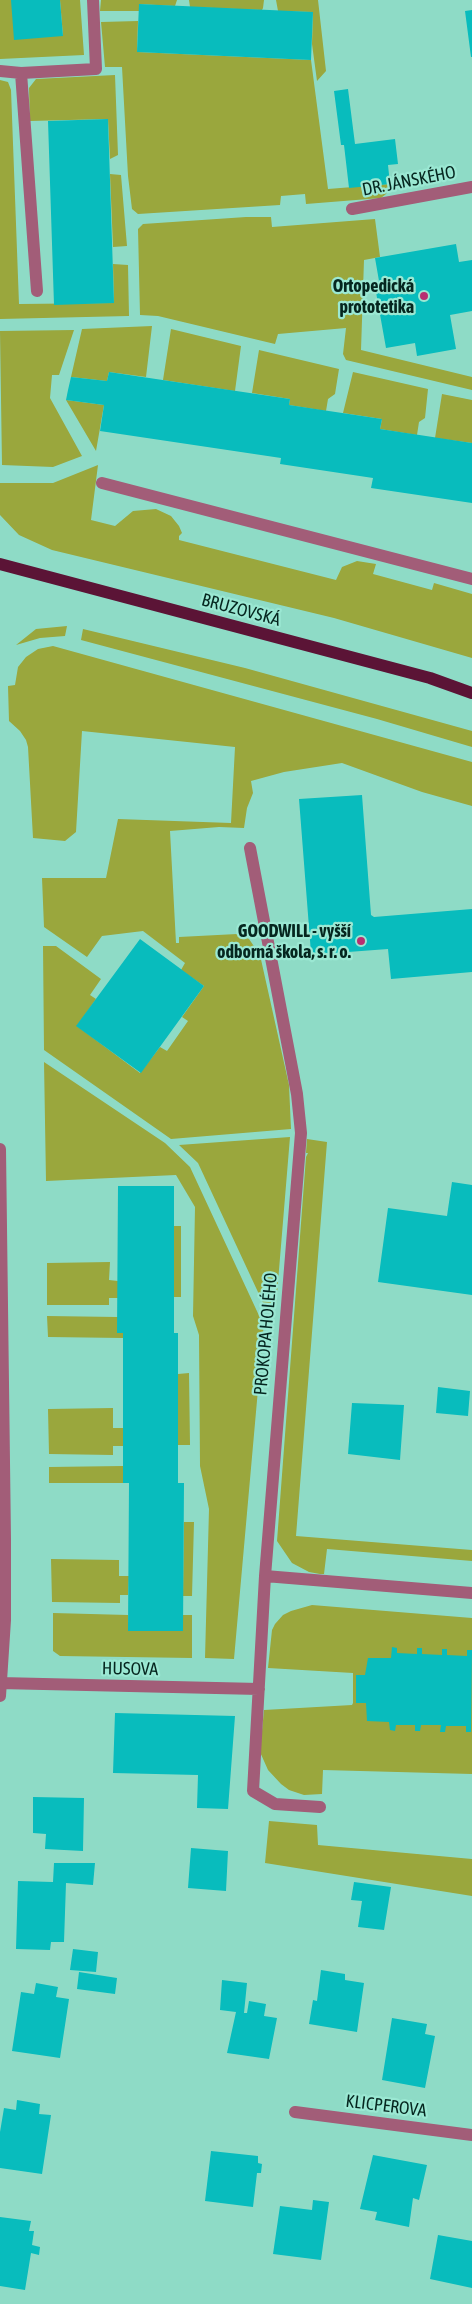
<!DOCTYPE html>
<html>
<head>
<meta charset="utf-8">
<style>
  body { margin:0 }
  canvas { display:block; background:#8edbc6 }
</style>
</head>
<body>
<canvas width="472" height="2304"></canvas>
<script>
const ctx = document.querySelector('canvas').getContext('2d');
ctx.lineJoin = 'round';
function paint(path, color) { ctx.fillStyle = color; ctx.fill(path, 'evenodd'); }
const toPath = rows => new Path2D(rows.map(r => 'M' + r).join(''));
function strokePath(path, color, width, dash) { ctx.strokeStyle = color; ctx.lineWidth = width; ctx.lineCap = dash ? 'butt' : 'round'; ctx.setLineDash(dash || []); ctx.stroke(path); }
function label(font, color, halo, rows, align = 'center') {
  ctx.font = font + ' "Asap Condensed",sans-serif'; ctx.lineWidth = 4.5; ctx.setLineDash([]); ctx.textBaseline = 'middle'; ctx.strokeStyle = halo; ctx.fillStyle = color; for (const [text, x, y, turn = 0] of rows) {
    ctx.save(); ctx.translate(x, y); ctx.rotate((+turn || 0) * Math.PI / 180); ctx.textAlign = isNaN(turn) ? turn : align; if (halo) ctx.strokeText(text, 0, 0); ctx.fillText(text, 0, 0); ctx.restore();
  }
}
paint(toPath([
  [0,0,11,0,63,36,60,0,80,0,84,55,0,59],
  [101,0,177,0,175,6,139,4,139,11,100,11],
  [189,0,264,0,263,8,262,10,190,7],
  [276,0,318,0,326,71,317,81,312,44,313,12,278,11],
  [138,21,137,52,311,60,328,189,390,184,386,194,381,198,306,204,305,194,281,196,280,205,138,214,132,209,128,176,122,67,105,67,101,22],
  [115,75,118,155,110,159,108,119,30,121,29,88,36,79],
  [0,80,8,82,11,90,19,304,114,303,113,264,128,265,129,316,0,319],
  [110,174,121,175,127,246,113,247],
  [246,217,271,217,272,227,375,219,380,257,364,260,361,350,472,377,472,390,346,360,343,354,346,328,278,334,275,344,158,316,140,315,138,229,143,224],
  [152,326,146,377,109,372,107,381,71,377,82,329],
  [171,329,241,346,235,391,163,380],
  [74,330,59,375,52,375,50,398,82,456,53,467,2,465,0,331],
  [259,350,339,369,335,394,328,399,326,411,289,405,290,399,252,393],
  [353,372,428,389,425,418,419,422,417,435,380,429,382,419,343,413],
  [442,394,472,400,472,443,435,438],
  [66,400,104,405,96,451],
  [98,465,91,520,115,526,133,511,156,509,171,516,179,526,182,533,179,536,179,540,336,580,342,567,357,561,376,564,373,574,432,590,434,583,472,594,472,658,334,618,52,550,19,535,0,515,0,483,53,483],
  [67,626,65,636,40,638,16,645,36,629],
  [83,629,245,668,472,731,472,747,377,719,81,640],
  [53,646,472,762,472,806,422,792,342,763,284,772,251,781,253,793,247,808,244,828,219,827,170,831,176,943,179,943,179,937,237,934,249,939,260,955,289,1085,291,1129,171,1139,44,1050,43,946,56,946,101,979,90,995,96,999,77,1026,140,1073,160,1047,167,1051,188,1021,182,1017,204,986,181,970,185,963,143,931,102,936,87,957,44,927,42,878,106,878,118,819,231,823,235,747,82,731,76,832,65,841,33,838,28,747,26,740,20,731,9,721,8,686,15,685,18,667,26,657,38,649],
  [44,1062,165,1143,190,1167,262,1322,264,1322,234,1659,205,1658,209,1509,200,1466,199,1335,193,1316,195,1207,176,1175,46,1181],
  [290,1137,276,1306,264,1305,198,1163,179,1145],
  [307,1139,327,1142,296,1536,472,1550,472,1561,327,1549,324,1574,320,1574,309,1572,292,1563,277,1541,306,1157,308,1153,306,1153],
  [174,1226,181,1226,181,1297,174,1297],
  [110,1262,109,1280,118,1281,118,1298,109,1298,109,1305,47,1305,47,1263],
  [47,1316,118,1317,117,1333,123,1333,123,1338,48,1337],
  [189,1373,190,1445,178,1445,178,1374],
  [113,1408,113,1428,123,1428,123,1446,113,1446,113,1455,49,1454,48,1409],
  [123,1466,123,1483,49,1483,49,1467],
  [184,1522,194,1522,192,1596,183,1596],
  [51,1559,119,1560,119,1576,129,1576,128,1595,120,1595,120,1603,52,1602],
  [312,1605,472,1618,472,1774,323,1770,322,1794,304,1795,289,1790,281,1784,268,1770,260,1752,264,1710,352,1705,353,1703,353,1673,268,1668,272,1630,275,1624,283,1615,291,1611],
  [53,1613,128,1615,129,1631,183,1631,183,1615,192,1615,192,1658,60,1656,53,1651],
  [269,1821,317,1825,318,1845,472,1859,472,1896,265,1863]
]), '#9aa73d');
paint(toPath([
  [11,0,60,0,63,36,14,40],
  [139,4,313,12,311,60,137,52],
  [472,10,472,57,471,57,465,11],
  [348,89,355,144,395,139,398,164,388,165,390,184,349,188,344,145,341,145,334,91],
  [108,119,114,303,54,305,48,121],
  [456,244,459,262,472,260,472,311,450,315,456,349,417,356,415,343,386,348,374,281,379,281,375,258],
  [109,372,290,399,289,405,382,419,380,429,472,443,472,503,371,488,373,478,280,464,281,458,100,431,104,405,66,400,68,390,71,377,107,381],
  [362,795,371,915,374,917,472,909,472,972,391,979,388,949,308,955,308,953,311,953,299,799],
  [140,939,204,986,141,1073,76,1026],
  [452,1182,472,1185,472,1295,378,1282,388,1208,447,1216],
  [118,1186,174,1186,174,1333,178,1333,178,1483,184,1483,183,1631,128,1631,129,1483,123,1483,123,1333,117,1333],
  [438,1387,470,1391,468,1416,436,1413],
  [352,1403,404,1405,400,1460,348,1454],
  [392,1647,397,1648,397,1653,417,1654,417,1648,422,1648,422,1654,442,1655,442,1649,447,1649,447,1655,467,1656,467,1650,472,1650,471,1732,466,1732,466,1726,446,1726,445,1732,440,1732,441,1725,421,1725,420,1731,415,1731,415,1725,396,1725,395,1731,390,1730,389,1722,367,1721,366,1703,356,1703,356,1675,365,1675,368,1658,391,1658],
  [115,1713,235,1716,228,1809,197,1808,198,1775,113,1773],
  [33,1797,84,1798,83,1851,45,1849,46,1834,33,1833],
  [191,1848,228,1851,226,1891,188,1888],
  [54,1863,95,1863,93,1885,66,1883,64,1942,51,1942,50,1950,16,1949,18,1881,53,1882],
  [354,1882,391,1887,384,1930,358,1927,362,1901,351,1900],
  [73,1949,98,1952,96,1972,70,1970],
  [321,1970,345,1974,345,1980,364,1983,357,2032,309,2024,313,2000,317,2001],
  [79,1972,117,1978,115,1994,77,1989],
  [222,1980,247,1983,244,2013,247,2013,249,2001,266,2004,264,2016,277,2018,269,2059,227,2053,236,2012,220,2010],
  [36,1983,58,1987,56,1997,69,1999,60,2058,12,2051,21,1992,34,1994],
  [392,2018,427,2024,425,2034,435,2036,425,2088,382,2080],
  [17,2100,40,2104,39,2114,51,2115,42,2174,0,2168,0,2132,4,2108,16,2110],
  [211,2151,258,2156,258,2163,262,2164,261,2173,257,2173,253,2207,205,2201],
  [373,2155,427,2165,419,2200,413,2198,409,2227,375,2220,377,2212,360,2209],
  [313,2200,329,2202,321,2260,273,2254,280,2206,312,2210],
  [0,2217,31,2221,29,2231,34,2231,32,2245,40,2247,39,2255,31,2253,25,2290,0,2286],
  [438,2235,472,2241,472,2288,430,2279]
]), '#08bcbd');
strokePath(toPath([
  [0,71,21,73,96,69,93,0],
  [21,73,37,291],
  [352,209,472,187],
  [102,483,472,579],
  [250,848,297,1094,301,1133,265,1576,253,1791,275,1804,320,1807],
  [0,1149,5,1540,5,1620,0,1696],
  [265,1576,472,1593],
  [0,1683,259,1689],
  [295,2112,472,2135]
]), '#a25d78', 12);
strokePath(toPath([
  [0,564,430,678,472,693]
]), '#5b1436', 12);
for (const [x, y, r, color] of [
  [424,296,5,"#b72f71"],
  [361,941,5,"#b72f71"]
]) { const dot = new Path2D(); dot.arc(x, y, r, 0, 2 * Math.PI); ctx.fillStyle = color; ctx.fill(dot); strokePath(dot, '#9be8d3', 2); }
label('18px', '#05261f', '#9be8d3', [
  ["DR. JÁNSKÉHO",409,181,-11],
  ["BRUZOVSKÁ",241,610,15],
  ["PROKOPA HOLÉHO",266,1334,-85],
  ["HUSOVA",130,1669,1],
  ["KLICPEROVA",386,2106,7]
]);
label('bold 18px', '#05261f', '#9be8d3', [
  ["Ortopedická",414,286],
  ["prototetika",414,307],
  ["GOODWILL - vyšší",351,931],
  ["odborná škola, s. r. o.",351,952]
], 'right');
</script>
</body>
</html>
